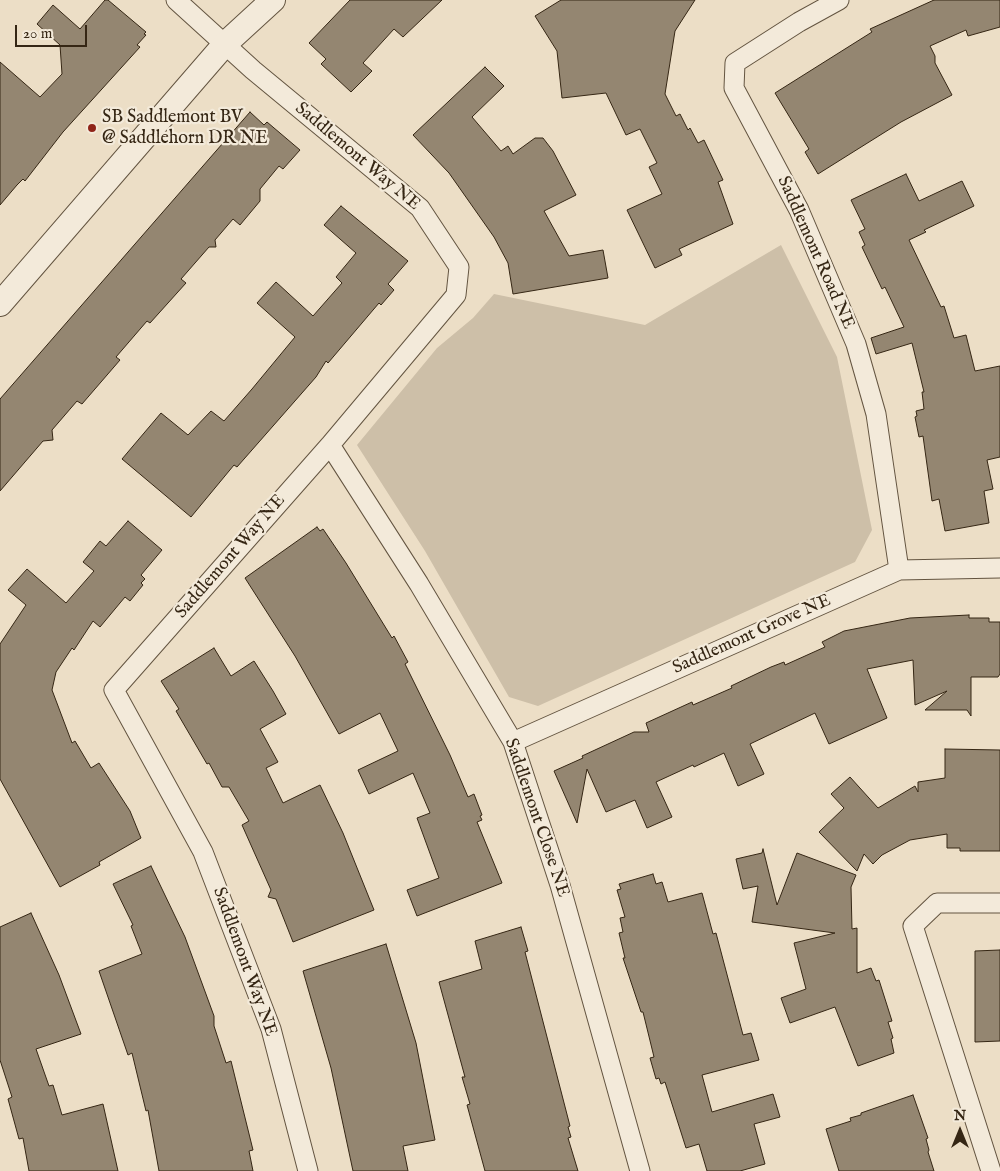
<!DOCTYPE html>
<html>
<head>
<meta charset="utf-8">
<style>
  body { margin:0 }
  #map { position:relative; width:1000px; height:1171px; overflow:hidden; background:#ecdec6; font-family:"IM FELL English",serif }
  canvas { display:block }
  .north { position:absolute; left:935px; top:1106px; width:50px; height:50px; -webkit-text-stroke:4px #f3eada; paint-order:stroke; rotate:0deg; font-size:14px; font-weight:700; line-height:20px; text-align:center; color:#352614 }
  .north::after { content:''; display:block; margin:auto; width:18px; height:22px; background:#352614; clip-path:polygon(50% 0,100% 100%,50% 72%,0 100%) }
  .scale { position:absolute; left:15px; top:25px; width:72px; height:22px; box-sizing:border-box; border:2px solid #352614; border-top:0; padding-left:6px; font-size:15px; line-height:18px; white-space:nowrap; color:#352614; -webkit-text-stroke:4px #f3eada; paint-order:stroke }
</style>
</head>
<body>
<div id="map">
<canvas width="1000" height="1171"></canvas>
<div class="north">N</div>
<div class="scale">20 m</div>
</div>
<script>
const ctx = document.querySelector('canvas').getContext('2d');
ctx.lineJoin = 'round';
function paint(path, color) { ctx.fillStyle = color; ctx.fill(path, 'evenodd'); }
const toPath = rows => new Path2D(rows.map(r => 'M' + r).join(''));
function strokePath(path, color, width, dash) { ctx.strokeStyle = color; ctx.lineWidth = width; ctx.lineCap = dash ? 'butt' : 'round'; ctx.setLineDash(dash || []); ctx.stroke(path); }
function label(font, color, halo, rows, align = 'center') {
  ctx.font = font + ' "IM FELL English",serif'; ctx.lineWidth = 4.5; ctx.setLineDash([]); ctx.textBaseline = 'middle'; ctx.strokeStyle = halo; ctx.fillStyle = color; for (const [text, x, y, turn = 0] of rows) {
    ctx.save(); ctx.translate(x, y); ctx.rotate((+turn || 0) * Math.PI / 180); ctx.textAlign = isNaN(turn) ? turn : align; if (halo) ctx.strokeText(text, 0, 0); ctx.fillText(text, 0, 0); ctx.restore();
  }
}
paint(toPath([
  [781,245,837,357,872,530,855,562,538,706,509,697,425,551,357,445,437,348,473,318,494,294,645,325]
]), '#cdbfa8');
const building = toPath([
  [105,0,108,0,146,32,144,34,146,35,137,45,140,47,63,132,25,181,23,179,17,185,0,205,0,62,40,97,62,74,60,45,37,24,53,5,80,29,105,0],
  [350,0,442,0,403,37,394,29,363,63,372,71,351,92,321,64,326,59,309,43,350,0],
  [561,0,695,0,675,31,665,94,676,116,680,114,688,130,690,128,698,143,704,140,723,180,718,182,733,224,679,249,682,255,655,268,627,210,662,194,649,167,657,163,640,129,626,135,606,93,562,98,557,51,535,16,561,0],
  [934,0,1000,0,1000,27,968,36,966,30,930,46,935,56,935,63,952,95,901,122,818,174,805,152,809,149,775,93,872,32,870,29,934,0],
  [485,67,504,86,472,117,501,151,508,146,513,154,535,138,543,138,553,151,576,195,544,211,569,256,603,250,608,278,513,294,508,263,494,237,449,173,413,135,485,67],
  [250,112,264,125,267,122,300,150,283,169,279,166,260,189,260,201,240,225,233,219,215,240,216,247,209,247,181,279,186,283,150,323,147,321,116,357,120,360,82,404,77,401,52,430,53,440,43,441,0,491,0,399,250,112],
  [906,174,919,201,962,181,974,206,924,230,926,232,909,240,941,307,944,306,954,338,966,335,975,371,1000,366,1000,457,987,460,993,489,984,491,989,523,945,531,939,499,932,501,923,436,919,437,915,417,917,416,916,411,924,409,922,392,924,392,912,343,876,354,871,338,904,327,885,287,882,289,862,247,865,245,859,232,865,229,851,200,906,174],
  [341,206,408,261,388,284,394,290,381,305,379,303,328,363,326,361,316,377,266,434,237,467,234,465,191,517,122,459,161,413,188,435,211,411,224,421,252,389,295,337,257,303,276,282,313,316,342,283,336,277,356,253,324,225,341,206],
  [128,521,162,550,141,575,145,579,141,583,143,585,130,601,125,597,100,627,93,621,74,650,72,648,56,672,52,690,72,743,75,741,91,768,99,763,130,811,141,838,99,862,100,865,60,887,0,779,0,644,26,605,8,590,27,569,66,603,94,571,83,562,100,541,106,546,128,521],
  [317,527,320,531,323,529,346,563,392,638,394,636,408,662,405,664,450,755,468,797,474,794,482,815,480,816,482,820,477,822,502,883,417,916,407,890,439,878,417,818,430,813,413,773,369,794,358,770,398,751,380,713,339,734,295,656,245,578,317,527],
  [969,615,969,618,989,618,989,622,1000,622,1000,674,998,677,971,677,971,716,967,710,925,710,947,691,915,705,913,660,867,669,887,718,829,744,815,713,750,744,764,774,738,786,724,753,694,767,693,765,656,782,672,817,647,828,635,800,606,812,587,769,577,823,554,771,583,758,582,756,634,732,649,732,646,723,692,702,693,705,732,688,731,686,771,667,784,662,785,665,825,647,822,642,844,631,910,618,969,615],
  [214,648,231,676,254,661,273,691,286,714,260,729,278,762,266,768,283,803,320,785,343,833,374,910,293,942,276,899,268,897,271,890,242,825,249,821,229,787,222,787,209,763,207,764,176,711,179,709,161,681,214,648],
  [945,749,1000,750,1000,851,960,851,960,848,947,848,947,834,910,840,882,855,873,864,864,854,857,871,819,832,844,808,831,794,850,777,878,808,915,786,918,792,918,782,945,778,945,749],
  [763,849,777,905,797,853,856,875,851,887,852,929,857,928,857,973,871,968,876,981,879,980,892,1021,888,1022,893,1038,891,1039,894,1053,858,1066,835,1007,790,1023,781,998,806,989,794,943,835,933,752,922,758,886,743,889,736,859,762,853,763,849],
  [151,866,185,937,214,1016,214,1026,226,1063,231,1061,253,1150,249,1151,253,1171,159,1171,148,1110,146,1111,132,1053,128,1055,99,971,142,954,131,926,133,925,113,884,151,866],
  [653,874,656,884,662,882,668,902,702,893,713,934,716,933,743,1035,751,1033,759,1060,702,1075,712,1112,773,1094,780,1117,754,1124,765,1164,740,1171,707,1171,699,1144,686,1148,665,1082,661,1084,659,1078,656,1079,650,1058,654,1057,643,1012,641,1012,623,958,625,958,619,933,623,932,620,918,625,917,617,890,621,889,619,884,653,874],
  [31,913,59,975,81,1034,36,1049,49,1086,53,1085,62,1115,103,1104,118,1171,29,1171,23,1138,19,1139,8,1099,12,1097,0,1060,0,927,31,913],
  [521,927,528,951,525,952,570,1126,568,1127,571,1137,568,1138,578,1171,485,1171,467,1105,470,1104,462,1077,465,1077,439,982,482,969,475,941,521,927],
  [386,944,416,1043,435,1140,403,1146,408,1171,353,1171,331,1068,303,971,386,944],
  [1000,950,1000,1041,975,1042,975,951,1000,950],
  [913,1095,928,1138,926,1139,929,1150,928,1152,934,1171,839,1171,826,1129,851,1121,850,1118,861,1115,861,1113,913,1095]
]);
paint(building, '#948671');
strokePath(building, '#352614', 1);
const minor = toPath([
  [176,0,253,70,420,208,459,267,456,295,330,445,114,690,203,852,271,1029,308,1171],
  [839,0,799,22,735,63,734,88,799,210,856,344,876,414,899,570],
  [330,445,419,584,513,742,560,885,640,1171],
  [513,742,899,570,1000,568],
  [991,1171,913,926,937,903,1000,903]
]);
const tertiary = toPath([
  [0,304,225,44,273,0]
]);
strokePath(minor, '#635440', 21);
strokePath(tertiary, '#635440', 26);
strokePath(minor, '#f3eada', 19);
strokePath(tertiary, '#f3eada', 24);
for (const [x, y, r, color] of [
  [92,128,5,"#8f2418"]
]) { const dot = new Path2D(); dot.arc(x, y, r, 0, 2 * Math.PI); ctx.fillStyle = color; ctx.fill(dot); strokePath(dot, '#f3eada', 2); }
label('18px', '#352614', '#f3eada', [
  ["SB Saddlemont BV",102,118],
  ["@ Saddlehorn DR NE",102,139]
], 'left');
label('18px', '#352614', '#f3eada', [
  ["Saddlemont Way NE",357,157,40],
  ["Saddlemont Road NE",815,253,66],
  ["Saddlemont Way NE",231,557,-49],
  ["Saddlemont Grove NE",752,635,-24],
  ["Saddlemont Close NE",536,818,71],
  ["Saddlemont Way NE",244,962,70]
]);
</script>
</body>
</html>
